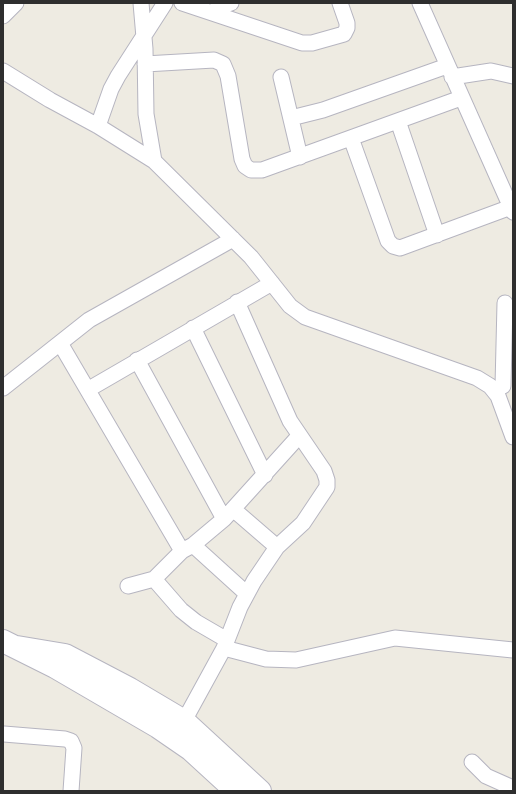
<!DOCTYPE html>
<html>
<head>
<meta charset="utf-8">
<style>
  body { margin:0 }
  #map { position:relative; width:516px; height:794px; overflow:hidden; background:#eeebe2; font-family:Figtree,sans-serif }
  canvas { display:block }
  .frame { position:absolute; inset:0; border:4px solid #2e2e2e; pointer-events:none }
</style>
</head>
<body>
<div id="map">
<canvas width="516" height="794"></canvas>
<div class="frame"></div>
</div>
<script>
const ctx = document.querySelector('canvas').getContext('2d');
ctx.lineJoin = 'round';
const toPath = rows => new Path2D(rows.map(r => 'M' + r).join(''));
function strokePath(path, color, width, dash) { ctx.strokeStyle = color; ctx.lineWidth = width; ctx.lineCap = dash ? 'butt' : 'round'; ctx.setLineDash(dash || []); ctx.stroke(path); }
const street = toPath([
  [141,3,145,49,146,114,154,161],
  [182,3,302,43,312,43,344,34,347,28,347,23,340,3],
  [420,3,513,212],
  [217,8,231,3],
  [3,16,16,3],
  [145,64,214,60,223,64,228,76,242,159,245,166,251,170,262,170,461,98],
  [3,71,50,100,98,126,154,161,251,257,290,306,305,317,477,378,490,386,498,396,513,437],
  [281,77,300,157],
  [452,77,491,71,513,76],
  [291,118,323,110,447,66],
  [398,121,437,235],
  [98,126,111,89,118,76,165,3],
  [351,138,388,241,393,246,400,248,511,207],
  [193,328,265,475],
  [60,343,182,551],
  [137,360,224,519],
  [503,386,505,303],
  [3,388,89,320,233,239],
  [89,389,272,283],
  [233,509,277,547],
  [193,545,247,594],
  [154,579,181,610,196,622,227,640],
  [128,586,154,579,182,551,193,545,224,519,299,436],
  [224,648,266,659,296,660,395,638,513,650],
  [184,721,224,648,240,607,254,581,277,547,303,523,327,487,327,480,324,471,290,421,237,302],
  [4,734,65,739,71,741,74,748,71,791],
  [472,762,486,776,513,788]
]);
const secondary = toPath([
  [3,641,55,667,158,727,190,749,236,791],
  [17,647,65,655,130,689,184,721,260,791]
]);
strokePath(street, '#b6b5c0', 17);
strokePath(secondary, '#b6b5c0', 24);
strokePath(street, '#fff', 15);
strokePath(secondary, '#fff', 22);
</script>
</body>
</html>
